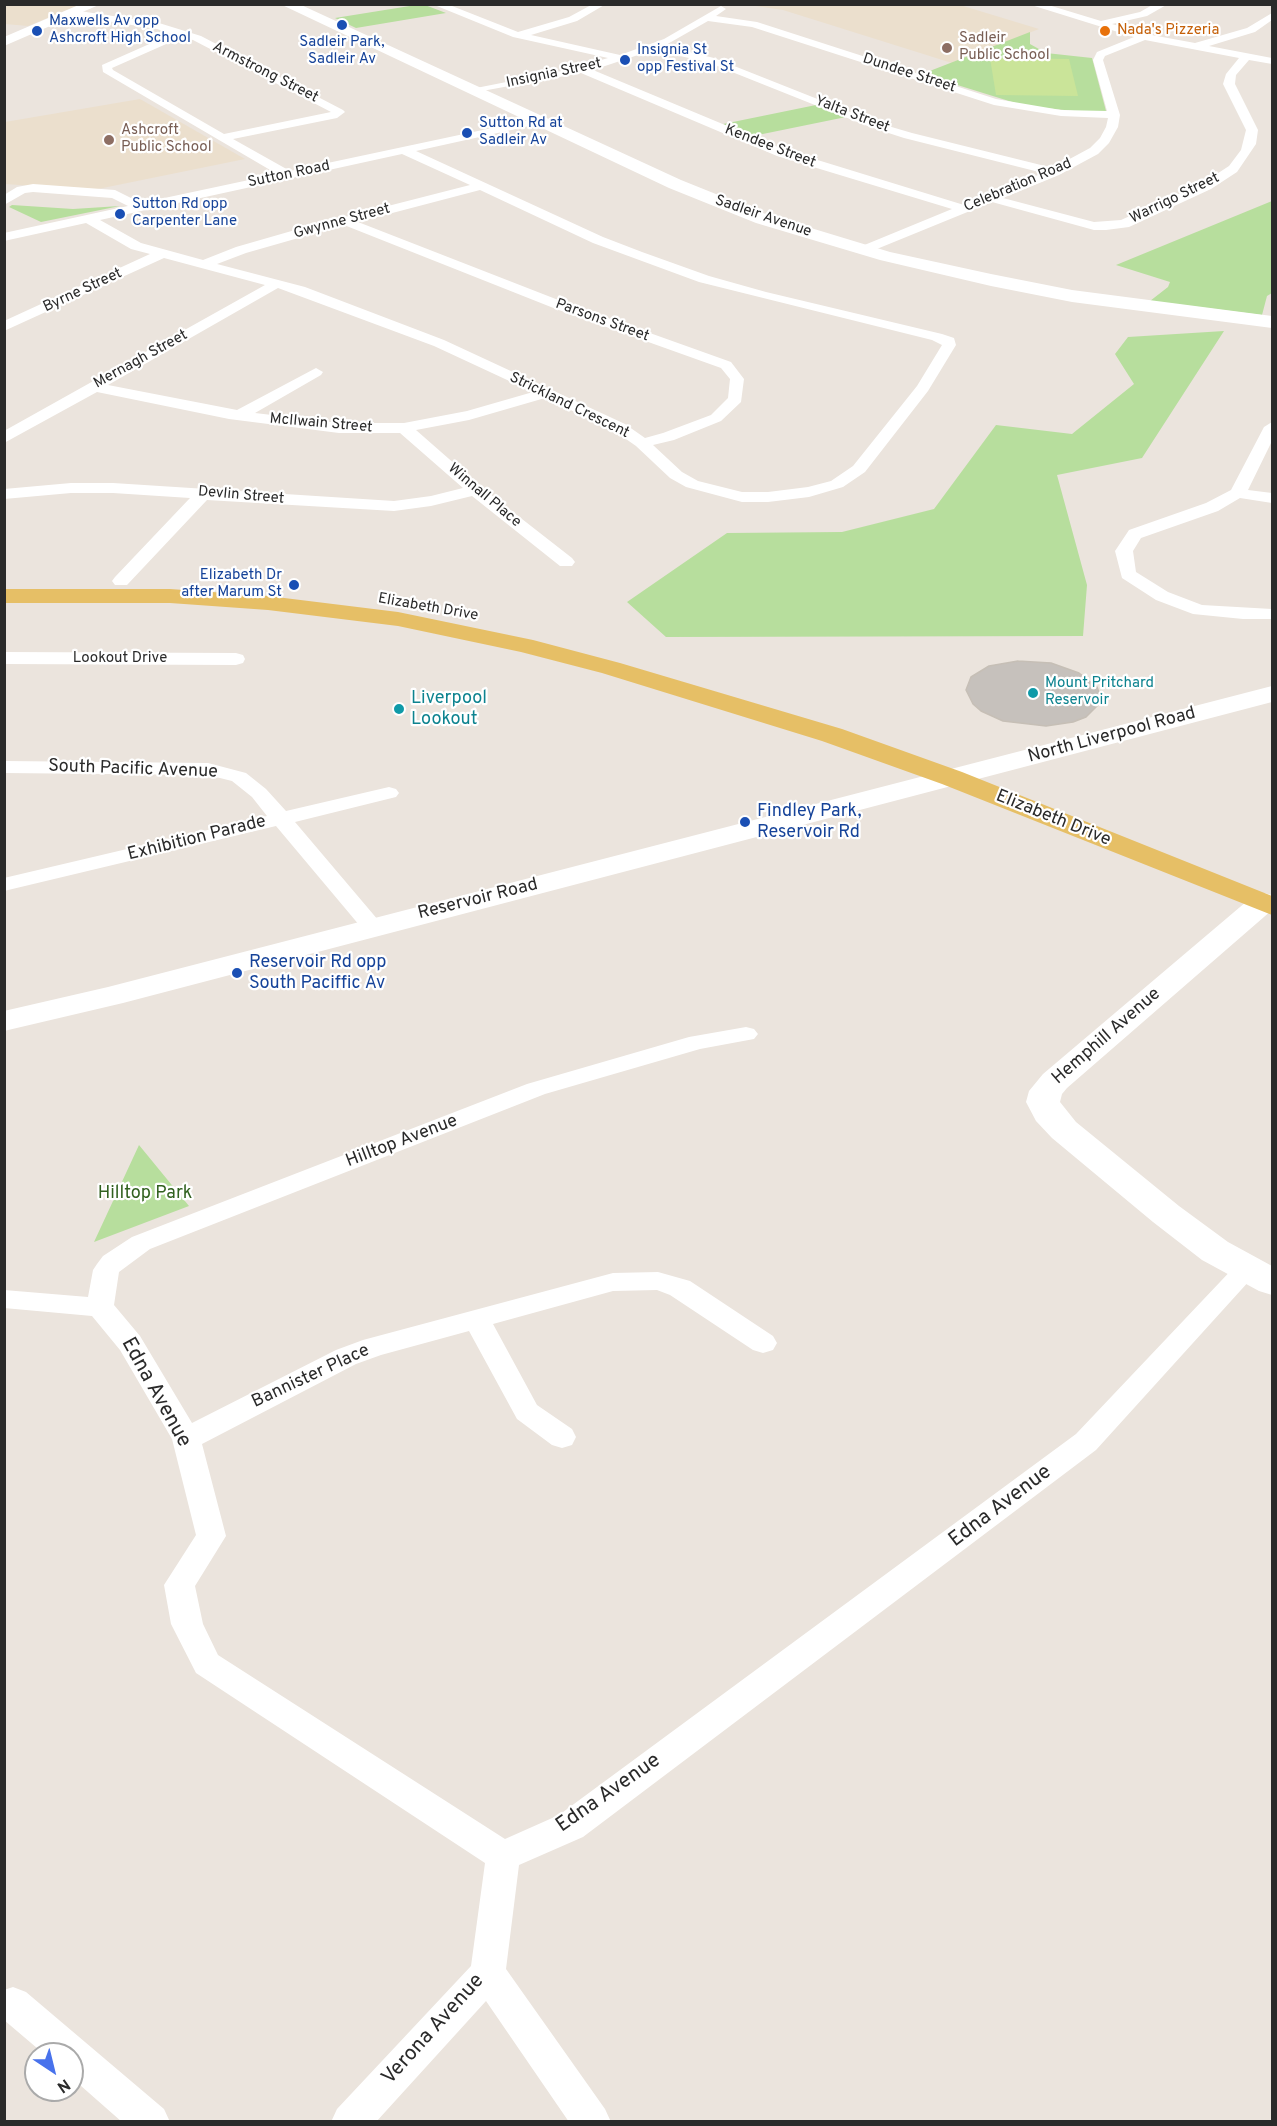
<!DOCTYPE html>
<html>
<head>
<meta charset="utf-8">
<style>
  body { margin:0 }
  #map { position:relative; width:1277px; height:2126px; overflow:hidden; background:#ebe4dd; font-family:Overpass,sans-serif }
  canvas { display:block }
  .frame { position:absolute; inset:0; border:6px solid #2a2a2a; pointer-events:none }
  .north { position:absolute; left:24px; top:2042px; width:60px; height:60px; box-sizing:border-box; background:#fff; border:2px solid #aaa; border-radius:50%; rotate:145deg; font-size:16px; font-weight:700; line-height:24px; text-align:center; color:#2a2a2a }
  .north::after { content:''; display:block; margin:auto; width:21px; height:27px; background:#4872ec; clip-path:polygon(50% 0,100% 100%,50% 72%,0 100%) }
</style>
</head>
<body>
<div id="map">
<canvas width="1277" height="2126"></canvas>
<div class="frame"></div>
<div class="north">N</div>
</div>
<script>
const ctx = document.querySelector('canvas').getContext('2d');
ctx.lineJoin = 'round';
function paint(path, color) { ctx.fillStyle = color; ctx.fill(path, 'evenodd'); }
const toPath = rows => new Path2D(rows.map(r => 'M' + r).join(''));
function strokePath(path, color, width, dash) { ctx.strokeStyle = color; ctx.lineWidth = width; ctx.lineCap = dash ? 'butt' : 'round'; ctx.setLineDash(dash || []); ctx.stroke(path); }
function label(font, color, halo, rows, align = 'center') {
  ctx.font = font + ' Overpass,sans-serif'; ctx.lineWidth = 4.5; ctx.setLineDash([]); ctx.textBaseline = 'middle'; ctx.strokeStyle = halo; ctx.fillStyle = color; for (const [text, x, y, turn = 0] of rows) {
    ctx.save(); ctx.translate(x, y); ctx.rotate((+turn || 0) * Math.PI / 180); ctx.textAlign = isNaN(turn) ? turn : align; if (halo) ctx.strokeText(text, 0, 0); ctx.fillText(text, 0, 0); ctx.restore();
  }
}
paint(toPath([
  [5,4,79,4,79,5,28,26,5,24],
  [742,4,960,5,1039,29,952,63,783,10],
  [140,99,245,159,93,190,5,184,5,122]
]), '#ebdfcd');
paint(toPath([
  [416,5,425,5,446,13,356,28,335,18],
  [1030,32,1030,44,1046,53,1092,58,1106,111,1094,113,1025,106,922,74],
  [816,105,846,117,753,136,723,124],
  [1272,201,1272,293,1267,296,1262,315,1150,301,1168,287,1170,282,1116,265],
  [12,205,73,209,120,206,41,222,9,207],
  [1224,331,1142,458,1057,475,1087,585,1083,636,666,637,627,602,727,533,842,532,934,509,996,425,1072,434,1134,384,1115,354,1128,337],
  [139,1145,189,1206,94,1242]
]), '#b7de9d');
paint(toPath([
  [990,58,1069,59,1078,96,996,95]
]), '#cae499');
const building = toPath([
  [1018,661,1051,663,1079,673,1097,687,1100,695,1100,703,1086,717,1073,722,1046,726,1003,721,981,711,973,704,966,690,971,677,989,666,1018,661]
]);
paint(building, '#c6c1bc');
strokePath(building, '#c6bfb6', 1.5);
paint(toPath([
  [432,4,447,4,518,32,569,17,593,4,606,4,577,21,531,35,620,55,664,39,721,6,726,9,716,16,757,22,996,99,1061,110,1107,111,1093,60,1097,52,1134,37,1028,4,1045,4,1101,21,1140,12,1154,4,1168,4,1147,16,1112,24,1146,34,1195,43,1247,28,1272,13,1272,20,1255,32,1209,46,1272,58,1272,64,1249,60,1236,75,1235,84,1258,130,1256,144,1237,172,1211,189,1129,227,1106,230,1094,230,992,202,867,253,862,252,860,249,862,246,952,209,777,156,581,73,471,93,471,89,567,70,608,58,513,37,432,4],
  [708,21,752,27,994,105,1061,116,1108,118,1106,127,1100,138,1090,148,1053,168,912,133,878,123,714,58,664,46,708,21],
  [1145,40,1239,58,1226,74,1223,84,1246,130,1241,150,1229,166,1203,183,1121,220,1094,222,1003,198,1059,175,1098,154,1109,143,1118,127,1120,115,1103,60,1105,56,1145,40],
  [653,50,707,62,870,127,904,138,1043,173,964,205,785,150,593,70,653,50],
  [73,10,159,23,201,36,343,110,345,112,337,118,233,139,290,171,539,118,543,119,543,123,416,151,603,237,642,252,709,276,766,292,942,334,954,338,956,345,928,391,865,472,843,487,809,497,768,502,742,502,686,487,670,478,636,446,613,430,545,398,469,420,416,430,481,487,572,558,575,562,572,566,560,566,472,496,431,506,394,511,207,500,127,585,115,585,112,581,115,577,190,498,113,493,71,493,4,499,4,489,71,483,113,483,394,501,431,496,463,488,400,433,339,433,229,419,97,392,4,443,4,431,265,285,164,258,4,331,4,321,150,254,131,249,86,223,4,241,4,233,128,206,112,198,33,192,25,193,4,205,4,195,17,187,33,184,115,190,141,203,277,174,103,72,102,65,172,34,157,29,69,15,69,11,73,10],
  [182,37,193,40,331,112,224,134,113,70,112,68,182,37],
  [402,154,470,185,302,228,236,247,203,260,141,243,100,220,402,154],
  [480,190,593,243,699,282,932,340,942,345,917,386,853,466,831,481,808,487,768,492,742,492,698,481,682,472,653,445,674,440,721,421,741,402,744,379,731,362,566,303,358,222,480,190],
  [344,225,556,309,721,368,730,379,728,398,711,415,663,433,645,438,625,424,444,340,305,287,217,264,246,253,344,225],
  [278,288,434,346,533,392,467,411,404,423,339,423,255,413,321,375,323,372,316,368,237,410,108,385,278,288],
  [1272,422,1272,441,1248,490,1272,493,1272,503,1240,498,1218,511,1141,538,1133,551,1136,572,1168,592,1202,605,1272,609,1272,619,1243,619,1193,614,1156,600,1122,578,1115,551,1129,530,1206,503,1231,490,1264,427,1272,422],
  [4,652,236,653,243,655,245,659,243,663,236,665,4,664,4,652],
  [4,761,208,763,246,773,266,789,286,811,389,787,396,789,399,793,396,797,295,822,384,927,381,932,373,934,365,932,276,826,4,891,4,878,267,816,252,797,232,781,208,775,4,773,4,761],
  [746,1027,754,1029,758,1034,754,1039,700,1049,545,1094,150,1249,119,1272,114,1305,140,1336,192,1423,336,1350,363,1340,613,1273,658,1272,690,1281,773,1336,777,1343,773,1350,763,1353,753,1350,670,1295,657,1290,613,1291,493,1324,537,1405,572,1429,576,1437,572,1445,562,1448,552,1445,517,1419,469,1331,381,1355,356,1364,202,1444,226,1536,195,1586,203,1624,218,1655,505,1839,559,1815,1076,1434,1238,1263,1247,1260,1256,1263,1260,1269,1096,1450,583,1837,519,1865,506,1969,605,2109,611,2122,569,2122,486,2001,376,2122,331,2122,337,2109,471,1966,485,1863,196,1673,171,1624,164,1585,196,1535,172,1439,120,1350,92,1316,4,1308,4,1290,88,1297,93,1270,97,1264,103,1256,132,1237,527,1084,689,1037,746,1027],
  [13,1987,26,1992,164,2109,170,2122,122,2122,72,2078,72,2054,44,2054,4,2020,4,1990,13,1987]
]), '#fff');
paint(toPath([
  [81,4,101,4,4,46,4,37,81,4],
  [280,4,299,4,681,180,768,215,890,252,991,274,1072,290,1272,316,1272,328,1072,302,991,286,880,260,756,223,669,188,280,4],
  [1272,686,1272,702,123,1003,4,1031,4,1011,108,987,1272,686],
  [1264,893,1272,895,1272,910,1067,1088,1062,1094,1060,1102,1076,1122,1179,1206,1228,1242,1272,1266,1272,1295,1259,1291,1202,1260,1153,1222,1052,1138,1036,1121,1026,1102,1029,1091,1043,1074,1253,896,1264,893]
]), '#fff');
paint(toPath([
  [4,589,170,589,268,596,398,612,533,640,620,663,842,729,962,772,1272,896,1272,915,942,784,822,741,602,673,521,652,398,626,268,610,170,603,4,603,4,589]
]), '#e6bf66');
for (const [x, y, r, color] of [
  [342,25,6,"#1a4fb4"],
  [37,31,6,"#1a4fb4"],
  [1105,31,6,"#e8710a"],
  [947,48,6,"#8d6e63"],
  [625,60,6,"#1a4fb4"],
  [467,133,6,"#1a4fb4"],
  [109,140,6,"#8d6e63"],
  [120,214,6,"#1a4fb4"],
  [294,585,6,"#1a4fb4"],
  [1033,693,6,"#0f9aa8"],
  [399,709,6,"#0f9aa8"],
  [745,822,6,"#1a4fb4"],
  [237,973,6,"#1a4fb4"]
]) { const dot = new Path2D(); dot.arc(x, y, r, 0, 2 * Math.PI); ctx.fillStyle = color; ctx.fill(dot); strokePath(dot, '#fff', 2); }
label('15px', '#164399', '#fff', [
  ["Maxwells Av opp",49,22],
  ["Ashcroft High School",49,39],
  ["Sadleir Park,",342,43,"center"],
  ["Sadleir Av",342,60,"center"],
  ["Insignia St",637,51],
  ["opp Festival St",637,68],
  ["Sutton Rd at",479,124],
  ["Sadleir Av",479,141],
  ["Sutton Rd opp",132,205],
  ["Carpenter Lane",132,222],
  ["Elizabeth Dr",282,576,"right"],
  ["after Marum St",282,593,"right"]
], 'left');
label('15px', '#c56008', '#fff', [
  ["Nada's Pizzeria",1117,31]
], 'left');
label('15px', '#785e54', '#fff', [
  ["Sadleir",959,39],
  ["Public School",959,56],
  ["Ashcroft",121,131],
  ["Public School",121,148]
], 'left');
label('15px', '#2a2a2a', '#fff', [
  ["Armstrong Street",265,73,27],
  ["Insignia Street",554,74,-12],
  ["Dundee Street",909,74,18],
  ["Yalta Street",852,115,21],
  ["Kendee Street",770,147,21],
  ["Sutton Road",289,175,-12],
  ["Celebration Road",1018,186,-23],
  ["Warrigo Street",1175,199,-26],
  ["Sadleir Avenue",763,217,19],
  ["Gwynne Street",342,222,-15],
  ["Byrne Street",83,291,-25],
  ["Parsons Street",602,321,20],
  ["Mernagh Street",141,360,-29],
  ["Strickland Crescent",569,406,26],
  ["McIlwain Street",321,424,5],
  ["Devlin Street",241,496,5],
  ["Winnall Place",484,496,40],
  ["Elizabeth Drive",428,608,10],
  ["Lookout Drive",120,659]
]);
label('15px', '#0d838f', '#fff', [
  ["Mount Pritchard",1045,684],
  ["Reservoir",1045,701]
], 'left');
label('18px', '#0d838f', '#fff', [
  ["Liverpool",411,699],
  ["Lookout",411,720]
], 'left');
label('18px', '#2a2a2a', '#fff', [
  ["North Liverpool Road",1112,736,-15],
  ["South Pacific Avenue",133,770,2],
  ["Elizabeth Drive",1053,819,22],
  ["Exhibition Parade",197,839,-14],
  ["Reservoir Road",478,900,-14],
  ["Hemphill Avenue",1107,1037,-41],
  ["Hilltop Avenue",402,1142,-21],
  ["Bannister Place",311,1377,-25]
]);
label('18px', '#164399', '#fff', [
  ["Findley Park,",757,812],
  ["Reservoir Rd",757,833],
  ["Reservoir Rd opp",249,963],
  ["South Paciffic Av",249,984]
], 'left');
label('18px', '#31611f', '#fff', [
  ["Hilltop Park",145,1194]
]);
label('21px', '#2a2a2a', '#fff', [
  ["Edna Avenue",155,1393,61],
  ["Edna Avenue",1001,1507,-37],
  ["Edna Avenue",609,1794,-35],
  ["Verona Avenue",434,2030,-48]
]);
</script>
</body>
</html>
